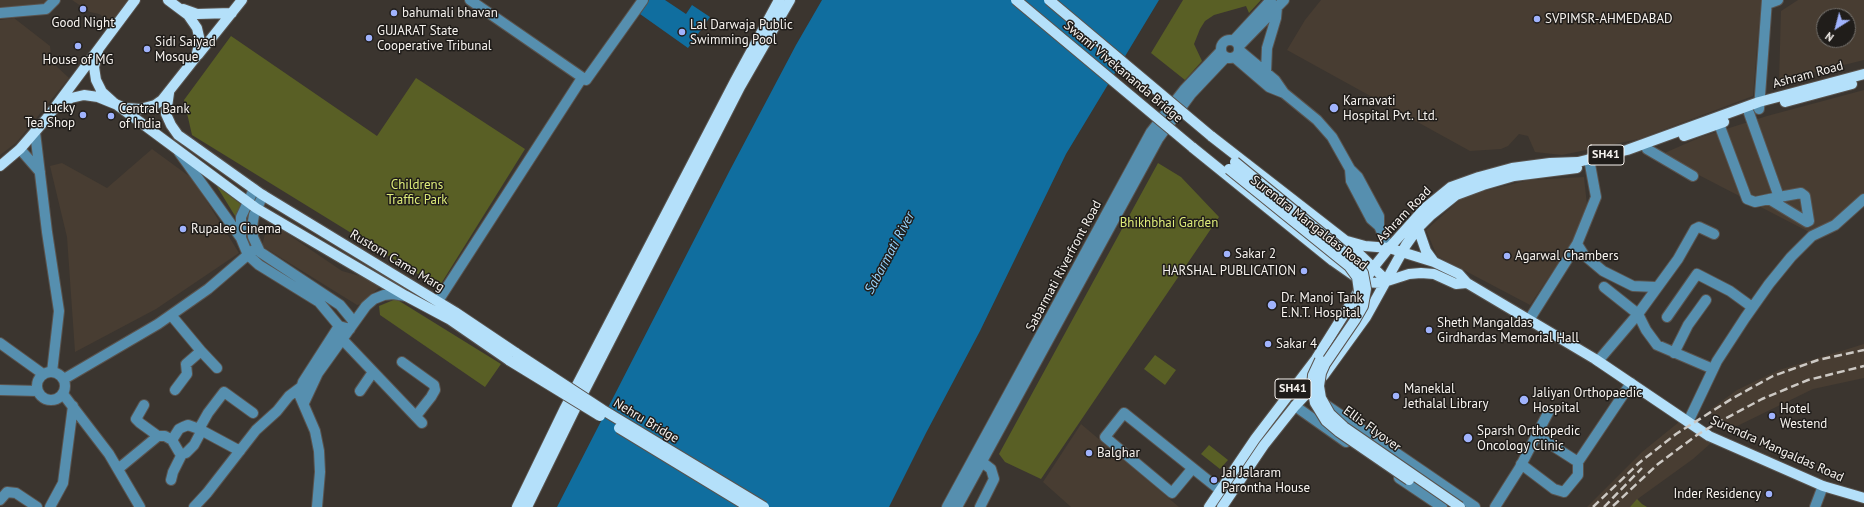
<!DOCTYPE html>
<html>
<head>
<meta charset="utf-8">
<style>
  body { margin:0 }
  #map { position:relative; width:1864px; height:507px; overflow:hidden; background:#3b352f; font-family:"PT Sans",sans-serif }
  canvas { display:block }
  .north { position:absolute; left:1816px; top:8px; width:40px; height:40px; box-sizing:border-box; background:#201d1a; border:1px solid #76736f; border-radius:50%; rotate:216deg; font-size:11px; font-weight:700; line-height:16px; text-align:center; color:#f7f3ef }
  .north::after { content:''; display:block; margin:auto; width:14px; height:18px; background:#a0b3fd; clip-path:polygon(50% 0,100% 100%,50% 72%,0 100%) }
</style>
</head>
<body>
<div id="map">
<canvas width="1864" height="507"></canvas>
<div class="north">N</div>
</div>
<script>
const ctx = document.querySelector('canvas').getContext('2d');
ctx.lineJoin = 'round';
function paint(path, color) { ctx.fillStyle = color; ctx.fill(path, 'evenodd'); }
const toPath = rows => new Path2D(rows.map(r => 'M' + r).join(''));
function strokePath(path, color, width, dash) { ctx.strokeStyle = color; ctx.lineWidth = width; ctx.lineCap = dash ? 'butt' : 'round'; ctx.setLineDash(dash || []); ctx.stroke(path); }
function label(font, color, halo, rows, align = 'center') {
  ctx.font = font + ' "PT Sans",sans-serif'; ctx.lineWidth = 3; ctx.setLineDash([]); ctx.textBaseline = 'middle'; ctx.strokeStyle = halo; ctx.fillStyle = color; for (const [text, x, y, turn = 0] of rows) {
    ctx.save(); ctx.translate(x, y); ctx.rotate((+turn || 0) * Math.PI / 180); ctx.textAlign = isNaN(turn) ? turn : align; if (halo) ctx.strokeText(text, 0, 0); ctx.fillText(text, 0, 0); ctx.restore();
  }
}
paint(toPath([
  [0,0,50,0,43,5,0,7],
  [72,0,131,0,114,24,99,14,90,12],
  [1321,0,1761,0,1753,96,1639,139,1562,155,1535,152,1528,136,1519,134,1508,146,1501,149,1470,151,1287,50,1305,20],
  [1798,0,1864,0,1864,60,1779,81,1781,11],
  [1824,16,1848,16,1848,40,1824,40],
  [14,18,50,46,52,62,69,78,16,143,0,155,0,20],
  [1864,90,1864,193,1842,215,1826,226,1809,232,1660,155,1701,137,1767,116],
  [152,149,193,179,239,253,156,309,75,352,67,237,50,166,62,163,107,188],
  [1584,177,1587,205,1572,243,1530,305,1437,256,1426,230,1464,196,1529,180],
  [273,224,342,271,360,276,381,286,361,304,357,305,262,246,267,226],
  [1864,344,1864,378,1813,389,1729,430,1713,418,1711,409,1737,390,1779,370],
  [1679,422,1711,443,1693,459,1639,498,1630,507,1587,507,1642,452],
  [1081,424,1179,507,1071,507,1043,482]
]), '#483d32');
paint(toPath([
  [1183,0,1261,0,1249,13,1246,6,1214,15,1205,21,1200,29,1194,44,1202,61,1185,80,1151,53],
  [231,36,377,136,416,78,525,149,439,287,192,135,184,100],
  [1158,163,1181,177,1219,217,1041,479,1005,462,999,454],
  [216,185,242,205,240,224],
  [396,299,501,364,485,387,380,315,379,306],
  [1155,355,1176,370,1165,385,1144,369],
  [1209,445,1228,460,1220,469,1201,454],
  [1637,499,1642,504,1647,507,1630,507]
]), '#595f25');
paint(toPath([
  [649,0,665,0,686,14,692,5,710,17,688,48,640,14],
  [822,0,1159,0,1066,154,980,331,926,433,889,507,557,507,730,170,796,45]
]), '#106e9f');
const minor = toPath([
  [470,0,586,80,643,0],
  [1767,4,1778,0],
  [0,13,46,9,55,0],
  '1221 49a9 9 0 1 1 18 0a9 9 0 1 1-18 0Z',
  [1234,40,1271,0],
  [1239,46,1284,0],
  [1239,50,1275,80,1284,93,1317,120,1332,137,1350,169,1358,177,1379,216,1379,226,1389,248],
  [1234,57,1269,87,1284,93],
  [1266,72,1267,48,1276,18,1277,7],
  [1759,109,1767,0],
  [1749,113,1779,197],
  [1719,124,1747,199,1755,202,1779,197,1801,193,1805,196,1809,221,1807,222,1769,199],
  [35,132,47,232,59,311,52,372],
  [20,149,40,172],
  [1647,149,1693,176],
  [179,152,241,238],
  [1350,169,1351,181,1371,219,1379,226],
  [254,189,241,217,241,238,248,255,259,265,319,302,339,326,350,329],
  [263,195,254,215,252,227,253,237,260,252,340,305,354,322],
  [1577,244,1584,255,1603,271,1633,286,1656,287],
  [1604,287,1638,314,1646,330,1657,345,1713,369],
  [438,301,582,78],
  [171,315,201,351,186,364,187,374,175,390],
  [1667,317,1697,274,1730,291,1752,307],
  [1529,320,1577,244,1596,197,1589,159],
  [342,339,422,423],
  [0,343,43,374],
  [201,351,217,368],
  [1674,353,1688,325,1706,300],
  [1598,361,1638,314,1678,259,1695,229,1699,227,1714,234],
  [402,362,434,385,435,390,431,397,416,416],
  '37 386a14 14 0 1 1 28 0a14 14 0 1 1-28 0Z',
  [64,379,158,324,208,289,257,247],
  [0,390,38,391],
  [360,391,373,372],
  [63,394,109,454,140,507],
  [304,403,318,373,366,306,374,299,384,295,393,294,406,296],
  [1323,403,1475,507],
  [144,405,136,419,140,423,158,436,165,436,172,440],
  [1295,406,1346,442],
  [1688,422,1717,361,1745,318,1769,284,1791,257,1812,236,1835,225,1864,199],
  [199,429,208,413,224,392,253,413],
  [182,454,186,453,194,445,202,430],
  [977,458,991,469,994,479,980,507],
  [1578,462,1631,383],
  [1521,464,1554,489,1564,492,1578,475,1578,462,1536,435],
  [118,469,158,436],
  [1192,469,1172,493,1105,437,1124,413,1220,490],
  [1399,478,1442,507],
  [171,480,173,472,182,454,179,452,172,440,179,429,183,427,188,425,199,429,240,451],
  [0,500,7,492,16,493,37,507],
  [50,507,63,483,73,406],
  [194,507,207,493,256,430,277,411,289,396,301,387],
  [317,507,320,472,319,451,315,431,299,394,303,382,339,326],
  [947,507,1151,132,1184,90,1221,51],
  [957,507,1158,139,1191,94,1226,57],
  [1495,507,1519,469,1549,411],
  [1815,507,1823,486]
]);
const major = toPath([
  [183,9,197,14,232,13],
  [98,51,94,67,96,80,102,92,113,102,256,208,406,296,449,319,510,361],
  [198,55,242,0],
  [169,93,166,114,171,125,178,135,188,142,261,194,455,312,516,353],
  [1785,102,1852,84],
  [57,105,71,98,84,95,98,97,125,108,140,109,155,105,162,100,196,57,200,41,197,28,188,15,168,0],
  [1211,136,1346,241,1387,281],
  [1684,136,1724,122],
  [1192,147,1333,261,1363,282,1381,283,1409,274,1421,273,1434,274,1456,284,1467,283,1595,359,1709,436,1823,486,1864,498],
  [0,166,20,149,47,118,135,0],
  [1418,228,1426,251,1434,262],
  [1347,241,1365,246,1389,248,1434,262,1459,274,1467,283],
  [517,507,565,408,735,81,779,0],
  [527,507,574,411,740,87,790,0],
  [1209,507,1255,439,1316,359,1373,268,1389,248,1424,209,1451,187,1479,177,1512,168,1550,163,1578,162,1627,150,1759,102,1864,74],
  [1222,507,1264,445,1295,406,1324,375,1366,317,1406,245,1418,228,1431,215,1456,195,1483,185,1514,176,1577,168]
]);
strokePath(minor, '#59534e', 12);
strokePath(major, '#59534e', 12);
strokePath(minor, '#568faf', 10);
strokePath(major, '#b4e0fa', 10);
strokePath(toPath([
  [1613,506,1658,464,1697,435,1717,423,1762,399,1808,380,1864,366],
  [1593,507,1639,463,1676,434,1733,398,1773,376,1818,360,1864,350],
  [1604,507,1642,468]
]), '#cdc9c4', 2.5, [8, 4]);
const majorBridge = toPath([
  [1016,0,1192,147],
  [1049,0,1211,136],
  [1235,162,1336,245,1355,262,1363,273,1366,289,1363,306,1355,320,1325,364,1321,373,1319,386,1321,398,1330,414,1344,427,1460,507],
  [1229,169,1349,266,1357,277,1359,291,1356,302],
  [516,353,603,410,764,507],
  [1320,360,1313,375,1312,387,1315,403,1326,421,1339,432,1409,480],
  [510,361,600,416],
  [619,428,749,507]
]);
strokePath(majorBridge, '#59534e', 12, []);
strokePath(majorBridge, '#b4e0fa', 10);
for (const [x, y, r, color] of [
  [83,9,4,"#a0b3fd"],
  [394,13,4,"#a0b3fd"],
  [1537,19,4,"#a0b3fd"],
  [682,32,4,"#a0b3fd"],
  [369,38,4,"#a0b3fd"],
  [78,46,4,"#a0b3fd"],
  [147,49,4,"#a0b3fd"],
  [1334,108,5,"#a0b3fd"],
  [83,115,4,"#a0b3fd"],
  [111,116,4,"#a0b3fd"],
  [183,229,4,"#a0b3fd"],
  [1227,254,4,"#a0b3fd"],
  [1507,256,4,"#a0b3fd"],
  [1304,271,4,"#a0b3fd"],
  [1272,305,5,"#a0b3fd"],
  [1429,330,4,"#a0b3fd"],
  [1268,344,4,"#a0b3fd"],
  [1396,396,4,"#a0b3fd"],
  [1524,400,5,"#a0b3fd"],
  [1772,416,4,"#a0b3fd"],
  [1468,438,5,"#a0b3fd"],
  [1089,453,4,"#a0b3fd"],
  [1214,480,4,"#a0b3fd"],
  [1769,494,4,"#a0b3fd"]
]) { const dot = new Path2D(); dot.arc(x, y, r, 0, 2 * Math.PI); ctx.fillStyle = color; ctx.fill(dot); strokePath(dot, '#201d1a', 1.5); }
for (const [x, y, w] of [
  [1606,155,36],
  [1293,389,36]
]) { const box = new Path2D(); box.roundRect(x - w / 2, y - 10, w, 20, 3); ctx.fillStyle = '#201d1a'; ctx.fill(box); strokePath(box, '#f7f3ef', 1); }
label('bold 12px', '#f7f3ef', null, [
  ["SH41",1606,155],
  ["SH41",1293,389]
]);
label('13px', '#f7f3ef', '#201d1a', [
  ["bahumali bhavan",402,13],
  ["SVPIMSR-AHMEDABAD",1545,19],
  ["Good Night",83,23,"center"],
  ["Lal Darwaja Public",690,25],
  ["Swimming Pool",690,40],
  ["GUJARAT State",377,31],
  ["Cooperative Tribunal",377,46],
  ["Sidi Saiyad",155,42],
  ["Mosque",155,57],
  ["House of MG",78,60,"center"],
  ["Karnavati",1343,101],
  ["Hospital Pvt. Ltd.",1343,116],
  ["Lucky",75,108,"right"],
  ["Tea Shop",75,123,"right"],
  ["Central Bank",119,109],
  ["of India",119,124],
  ["Rupalee Cinema",191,229],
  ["Sakar 2",1235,254],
  ["Agarwal Chambers",1515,256],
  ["HARSHAL PUBLICATION",1296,271,"right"],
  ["Dr. Manoj Tank",1281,298],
  ["E.N.T. Hospital",1281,313],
  ["Sheth Mangaldas",1437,323],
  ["Girdhardas Memorial Hall",1437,338],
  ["Sakar 4",1276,344],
  ["Maneklal",1404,389],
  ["Jethalal Library",1404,404],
  ["Jaliyan Orthopaedic",1533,393],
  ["Hospital",1533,408],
  ["Hotel",1780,409],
  ["Westend",1780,424],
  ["Sparsh Orthopedic",1477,431],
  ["Oncology Clinic",1477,446],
  ["Balghar",1097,453],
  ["Jai Jalaram",1222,473],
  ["Parontha House",1222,488],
  ["Inder Residency",1761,494,"right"]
], 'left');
label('13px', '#f7f3ef', '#201d1a', [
  ["Swami Vivekananda Bridge",1123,72,40],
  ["Ashram Road",1808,75,-15],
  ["Ashram Road",1404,215,-46],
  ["Surendra Mangaldas Road",1309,223,38],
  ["Rustom Cama Marg",397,261,31],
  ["Sabarmati Riverfront Road",1064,266,-62],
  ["Nehru Bridge",646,421,31],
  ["Ellis Flyover",1372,429,36],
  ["Surendra Mangaldas Road",1777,449,24]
]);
label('13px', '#dfed7a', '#201d1a', [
  ["Childrens",417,185],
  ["Traffic Park",417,200],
  ["Bhikhbhai Garden",1169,223]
]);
label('italic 14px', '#98d4fd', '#201d1a', [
  ["Sabarmati River",890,253,-62]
]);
</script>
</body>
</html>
